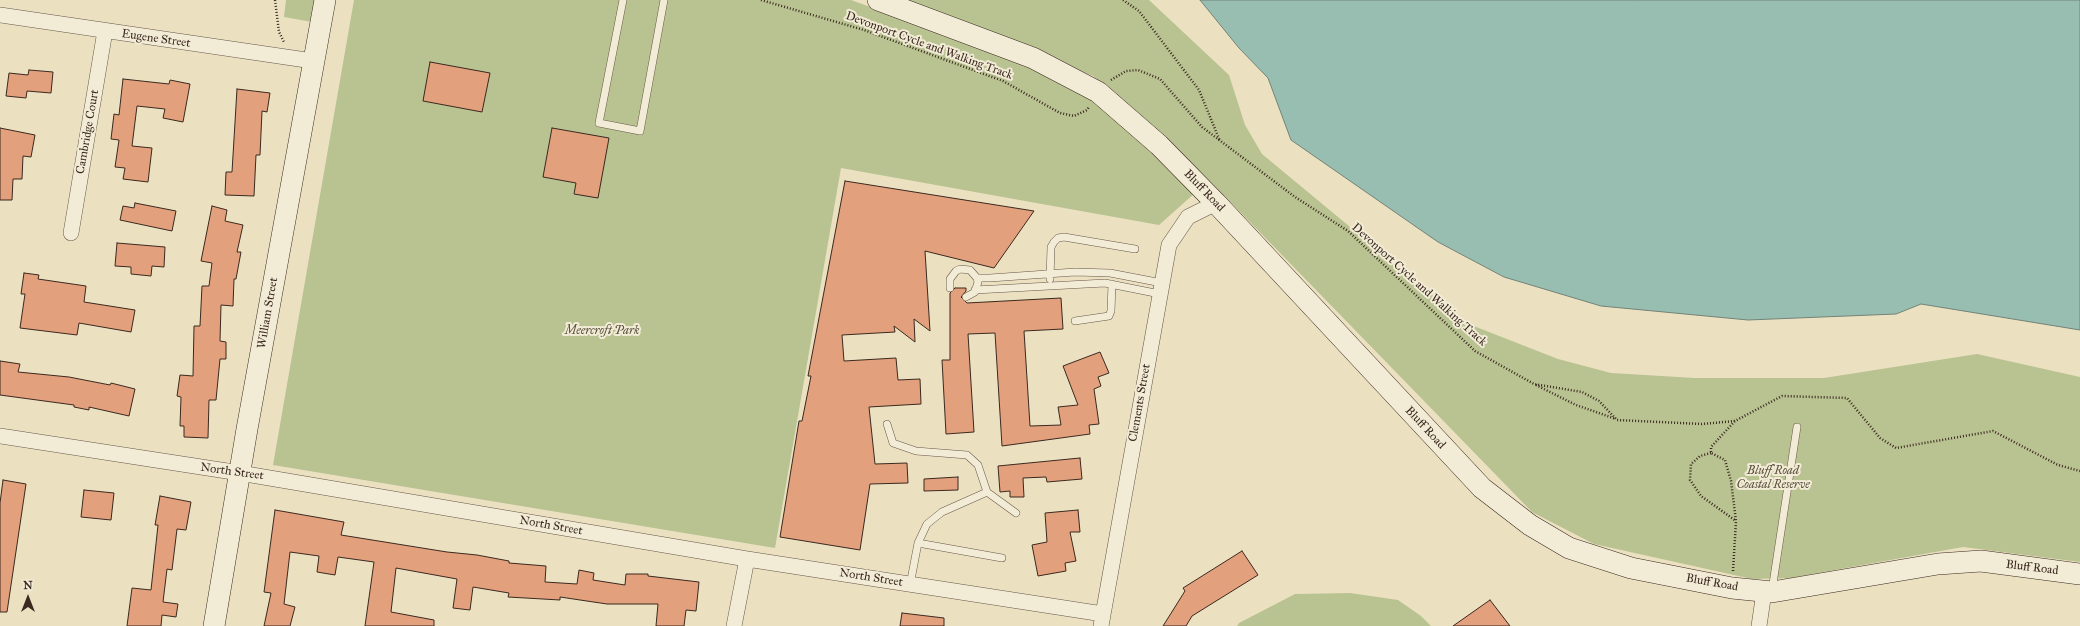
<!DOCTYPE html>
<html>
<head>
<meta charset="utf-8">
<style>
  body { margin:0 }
  #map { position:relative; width:2080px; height:626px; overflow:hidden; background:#ebe1c1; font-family:"IM FELL Great Primer",serif }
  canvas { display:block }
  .north { position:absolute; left:8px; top:578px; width:40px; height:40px; -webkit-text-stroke:3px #f2ecd7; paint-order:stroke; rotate:0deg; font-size:11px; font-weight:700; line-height:16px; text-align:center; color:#3b281f }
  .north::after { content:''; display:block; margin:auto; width:14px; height:18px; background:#3b281f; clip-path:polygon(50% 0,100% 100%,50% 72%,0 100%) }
</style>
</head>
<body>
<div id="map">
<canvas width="2080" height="626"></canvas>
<div class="north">N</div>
</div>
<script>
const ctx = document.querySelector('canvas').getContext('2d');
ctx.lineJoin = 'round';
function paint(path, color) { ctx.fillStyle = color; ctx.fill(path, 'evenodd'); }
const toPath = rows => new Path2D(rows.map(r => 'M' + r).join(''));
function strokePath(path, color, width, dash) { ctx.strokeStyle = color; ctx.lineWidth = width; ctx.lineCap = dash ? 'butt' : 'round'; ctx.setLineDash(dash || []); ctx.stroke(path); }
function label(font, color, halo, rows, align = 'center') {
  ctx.font = font + ' "IM FELL Great Primer",serif'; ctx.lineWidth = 4; ctx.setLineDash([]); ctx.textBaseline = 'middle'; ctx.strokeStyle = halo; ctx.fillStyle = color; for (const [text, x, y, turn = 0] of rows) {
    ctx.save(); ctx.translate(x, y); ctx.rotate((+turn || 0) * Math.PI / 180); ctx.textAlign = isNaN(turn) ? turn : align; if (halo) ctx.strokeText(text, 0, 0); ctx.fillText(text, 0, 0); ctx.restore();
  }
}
paint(toPath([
  [286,0,316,0,312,22,284,17],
  [354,0,851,0,1078,82,1195,193,1159,225,841,168,775,548,273,465],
  [892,0,1149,0,1229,75,1245,125,1262,154,1466,323,1558,359,1611,373,1695,378,1824,378,1977,354,2080,377,2080,562,1963,547,1790,578,1752,579,1594,544,1532,512,1210,181,1093,76],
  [1350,593,1398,600,1421,616,1431,626,1237,626,1239,623,1295,594]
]), '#b9c291');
const water = toPath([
  [1200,0,2080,0,2080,330,1921,304,1896,314,1748,320,1601,306,1504,277,1438,242,1291,140,1268,78,1239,48,1200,0]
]);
paint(water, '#98beb1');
strokePath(water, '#738277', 1);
const building = toPath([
  [430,62,490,73,482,112,423,101,430,62],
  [29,70,53,72,51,93,27,91,26,98,6,96,9,73,28,75,29,70],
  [123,79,169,84,170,80,190,84,183,122,163,118,165,109,137,106,132,146,152,148,148,182,123,179,125,168,115,167,119,140,111,139,114,114,119,115,123,79],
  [237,89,270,93,267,112,262,111,260,155,256,155,254,196,225,195,226,172,232,172,237,89],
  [0,128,35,135,31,157,23,156,22,179,13,179,12,200,0,200,0,128],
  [552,128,609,138,598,198,574,194,576,183,543,177,552,128],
  [845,181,1034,211,994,268,925,251,930,331,914,319,915,342,894,326,895,332,842,335,844,361,896,358,898,380,920,379,921,404,869,407,875,464,907,463,908,483,870,484,860,550,780,537,799,421,802,421,811,376,808,376,845,181],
  [135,203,176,211,172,231,120,220,123,206,134,208,135,203],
  [212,206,227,210,225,221,243,225,237,252,241,252,236,279,234,279,233,306,221,305,220,341,226,342,226,359,220,359,216,400,209,400,208,438,184,437,184,426,180,426,181,397,177,396,180,375,193,376,194,326,200,326,202,286,209,286,212,263,201,261,212,206],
  [117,243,165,247,164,267,152,266,151,276,131,274,131,267,115,266,117,243],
  [24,273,39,275,38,279,86,286,84,302,135,310,131,332,79,323,77,335,20,328,25,294,21,294,24,273],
  [955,288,966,288,966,291,961,297,967,303,1061,298,1063,329,1024,331,1030,426,1061,425,1058,407,1078,405,1063,366,1100,352,1109,373,1098,377,1101,386,1094,389,1099,424,1089,425,1090,434,1002,446,995,333,968,334,974,432,946,434,942,360,950,360,950,293,955,288],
  [0,361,20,364,18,372,69,377,110,385,111,383,135,389,129,416,89,407,89,410,74,407,74,405,0,395,0,361],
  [1080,458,1082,479,1047,482,1046,477,1023,478,1024,497,1010,497,1010,491,1000,492,998,466,1080,458],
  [958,477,958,490,924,491,924,479,958,477],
  [3,480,26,484,7,612,0,612,0,503,3,480],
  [84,490,114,493,111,520,81,517,84,490],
  [160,496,191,502,186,530,177,529,172,570,167,569,163,602,178,604,176,617,162,615,161,626,127,626,132,588,151,590,158,525,155,525,160,496],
  [275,510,344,522,341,535,447,552,477,555,509,561,509,563,546,566,545,582,577,584,579,570,594,573,593,580,625,585,626,574,648,574,648,576,699,582,696,611,686,610,684,626,656,626,658,604,607,604,560,597,560,600,508,597,509,593,473,587,470,610,453,608,457,579,396,568,391,612,434,620,434,626,365,626,374,562,338,557,335,575,317,572,319,556,290,552,284,604,295,607,290,626,264,626,271,593,264,592,275,510],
  [1078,510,1080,532,1070,532,1076,561,1065,563,1066,571,1038,576,1032,545,1047,542,1045,513,1078,510],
  [1242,551,1258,575,1192,616,1186,626,1163,626,1185,591,1183,588,1242,551],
  [1490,600,1510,626,1453,626,1490,600],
  [902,613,944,618,944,626,900,626,902,613]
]);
paint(building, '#e2a07c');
strokePath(building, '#3b281f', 1);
const lane = toPath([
  [623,0,599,123,640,131,664,0],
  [977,278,990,278,1075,272,1110,273,1162,283],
  [1050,279,1051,247,1054,242,1058,238,1064,237,1135,249],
  [950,288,950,279,956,271,960,269,970,270,977,278,978,282,975,292,966,297],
  [975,290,1105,283,1160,294],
  [1075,321,1109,316,1111,311,1112,284],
  [887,424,893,443,916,451,967,455,978,465,987,492],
  [918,543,927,524,942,512,987,492,1016,513],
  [910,585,918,543,1002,558],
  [1772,590,1797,427]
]);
const street = toPath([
  [0,15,313,61],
  [71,233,105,31],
  [0,436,240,473,747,559,1103,614],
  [734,626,747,559],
  [1101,626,1169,245,1188,217,1216,203],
  [1759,626,1764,592]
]);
const secondary = toPath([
  [878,0,1033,58,1098,92,1159,145,1216,203,1482,488,1530,525,1569,548,1631,568,1732,588,1772,592,1938,564,1981,561,2080,574],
  [214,626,247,429,325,0]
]);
strokePath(lane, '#675648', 8);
strokePath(street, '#675648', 16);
strokePath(secondary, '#3b281f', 22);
strokePath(toPath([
  [275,0,279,32,284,42],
  [761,0,864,30,1003,81,1060,113,1074,116,1087,110,1089,107],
  [1123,0,1139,11,1199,90,1220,141],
  [1111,80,1126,71,1138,70,1160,79,1202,127,1295,197,1348,231,1475,351,1534,384,1582,392,1599,401,1617,420,1702,424,1735,421,1782,396,1847,398,1880,438,1896,448,1993,431,2058,465,2080,471],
  [1536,385,1576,405,1616,419],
  [1711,453,1700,456,1691,464,1690,480,1701,496,1736,521],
  [1733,571,1736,521,1731,481,1725,460,1711,453,1711,447,1735,421]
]), '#3b281f', 2.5, [1, 2]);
strokePath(lane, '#f2ecd7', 7);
strokePath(street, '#f2ecd7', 15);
strokePath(secondary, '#f2ecd7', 21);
label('12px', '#3b281f', '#f2ecd7', [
  ["Eugene Street",156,39,8],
  ["Devonport Cycle and Walking Track",929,46,20],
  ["Cambridge Court",88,132,-80],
  ["Bluff Road",1204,191,46],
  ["Devonport Cycle and Walking Track",1419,285,42],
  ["William Street",268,313,-80],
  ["Clements Street",1140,403,-80],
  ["Bluff Road",1425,428,47],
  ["North Street",232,472,8],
  ["North Street",551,526,10],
  ["Bluff Road",2032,568,7],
  ["North Street",871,578,9],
  ["Bluff Road",1712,583,10]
]);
label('italic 12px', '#5a4e3c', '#f2ecd7', [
  ["Meercroft Park",602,331],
  ["Bluff Road",1773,471],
  ["Coastal Reserve",1773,485]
]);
</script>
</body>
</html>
